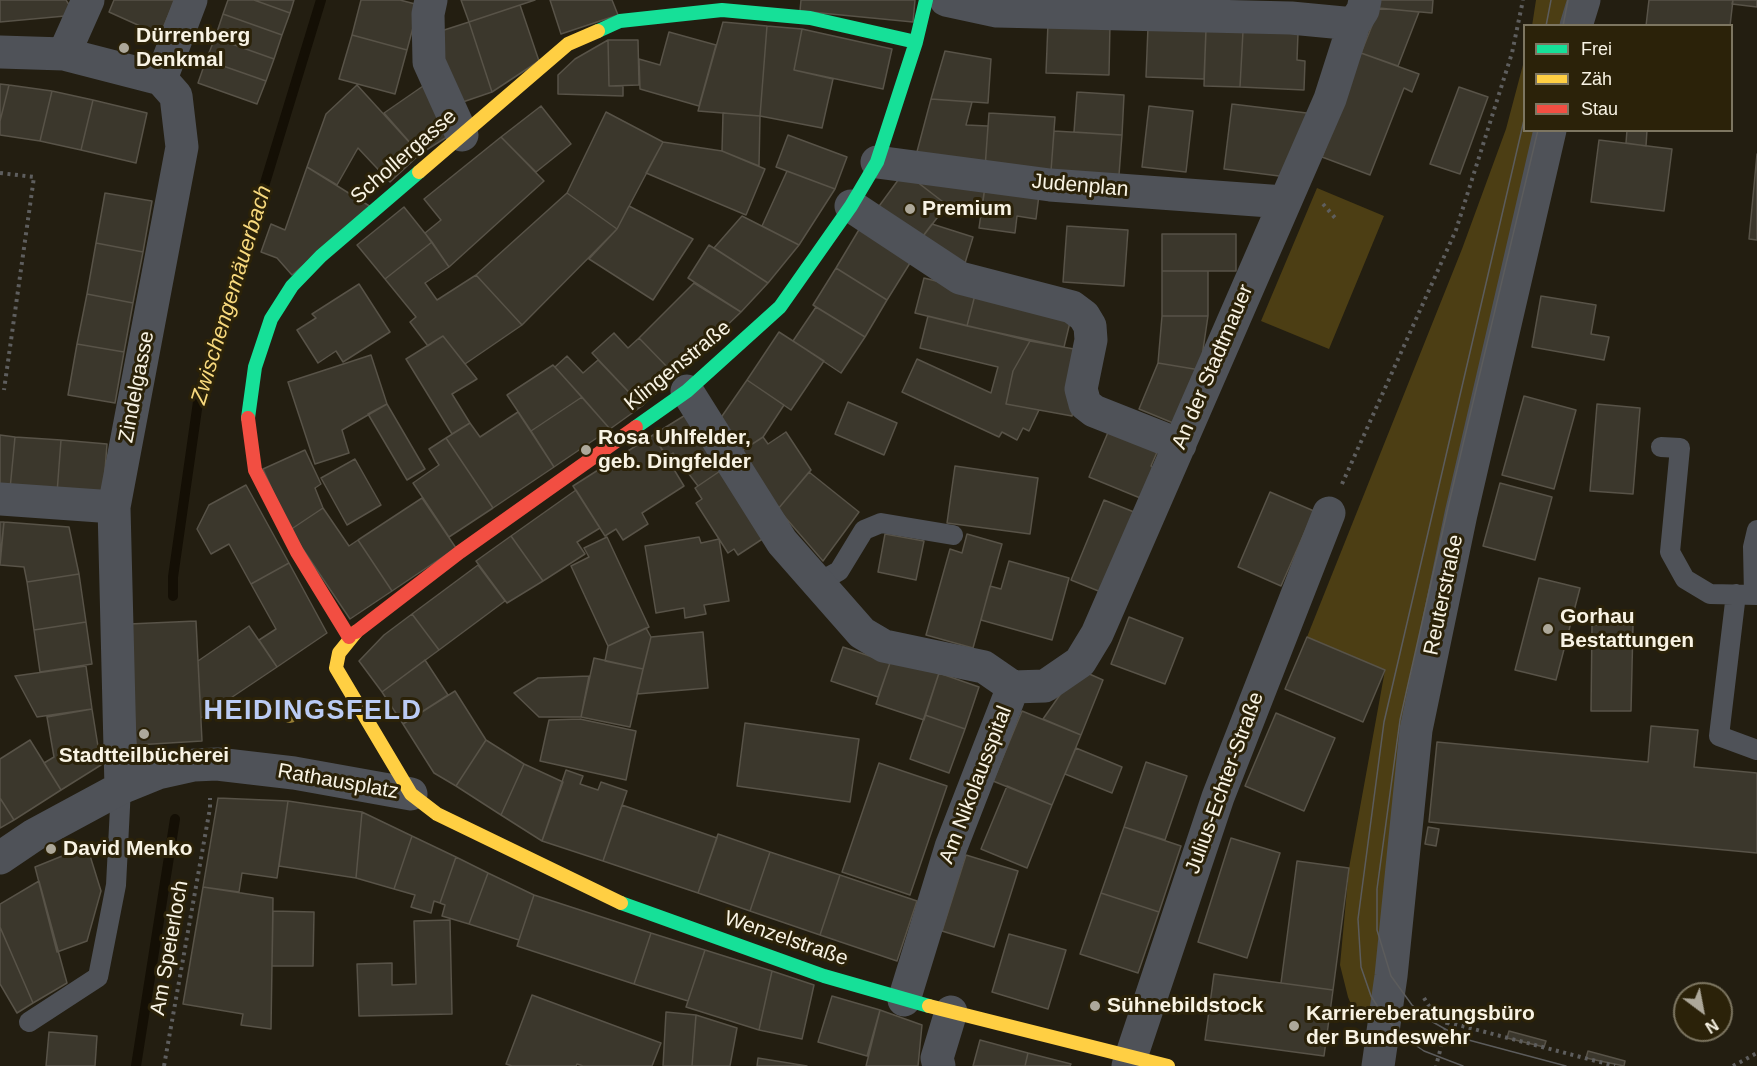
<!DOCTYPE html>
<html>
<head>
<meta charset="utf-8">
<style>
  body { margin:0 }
  #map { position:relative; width:1757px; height:1066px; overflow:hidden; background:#231e11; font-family:Helvetica,sans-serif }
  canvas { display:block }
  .legend { position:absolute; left:1523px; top:24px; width:210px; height:108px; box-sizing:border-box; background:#2b2209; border:2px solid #7d7661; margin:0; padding:8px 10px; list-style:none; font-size:18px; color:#f8f3e4 }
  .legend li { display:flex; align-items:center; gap:12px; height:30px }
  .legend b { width:30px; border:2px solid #7d7661 }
  .north { position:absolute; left:1673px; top:982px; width:60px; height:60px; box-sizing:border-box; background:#2b2209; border:2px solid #7d7661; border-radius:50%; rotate:148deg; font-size:16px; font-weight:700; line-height:24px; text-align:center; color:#f8f3e4 }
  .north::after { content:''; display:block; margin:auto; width:21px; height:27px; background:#ada89a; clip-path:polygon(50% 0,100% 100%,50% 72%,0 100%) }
</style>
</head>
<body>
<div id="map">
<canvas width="1757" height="1066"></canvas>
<ul class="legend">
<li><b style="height:8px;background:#16e098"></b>Frei</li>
<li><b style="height:8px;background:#ffcf43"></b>Zäh</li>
<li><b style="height:8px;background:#f24e42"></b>Stau</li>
</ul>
<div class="north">N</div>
</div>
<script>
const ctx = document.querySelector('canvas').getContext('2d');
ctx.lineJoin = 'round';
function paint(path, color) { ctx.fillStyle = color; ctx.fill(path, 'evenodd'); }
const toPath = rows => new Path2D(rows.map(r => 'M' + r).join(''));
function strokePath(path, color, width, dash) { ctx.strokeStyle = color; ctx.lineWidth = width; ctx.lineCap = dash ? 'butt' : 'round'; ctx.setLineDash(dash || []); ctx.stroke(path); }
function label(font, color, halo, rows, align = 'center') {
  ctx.font = font + ' Helvetica,sans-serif'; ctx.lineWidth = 6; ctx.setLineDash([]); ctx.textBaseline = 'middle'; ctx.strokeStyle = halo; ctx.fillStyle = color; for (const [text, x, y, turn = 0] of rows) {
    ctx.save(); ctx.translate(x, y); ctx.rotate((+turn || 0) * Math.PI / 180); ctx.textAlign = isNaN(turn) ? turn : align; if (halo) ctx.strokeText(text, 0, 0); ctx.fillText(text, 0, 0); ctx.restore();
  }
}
paint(toPath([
  [1536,0,1576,0,1570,25,1532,26],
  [1524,61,1524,130,1545,131,1370,1022,1357,1019,1348,997,1340,965,1349,868,1385,670,1307,637,1462,249,1506,129],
  [1317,188,1384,216,1329,349,1261,321]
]), '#4c3e14');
strokePath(toPath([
  [173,596,173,577,198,402,321,0],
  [136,1066,175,819]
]), '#140f05', 10);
const building = toPath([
  [0,0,66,0,76,15,0,22,0,0],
  [114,0,175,0,160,35,109,12,114,0],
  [228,0,254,0,290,13,282,35,223,14,228,0],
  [254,0,294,0,290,13,254,0],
  [361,0,400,0,419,5,407,50,352,35,361,0],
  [461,0,535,0,469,22,461,0],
  [550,0,612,0,618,15,561,34,550,0],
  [801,0,915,0,913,22,800,11,801,0],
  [1377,0,1433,0,1432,13,1376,8,1377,0],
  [1649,0,1733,0,1730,26,1646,26,1649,0],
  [1733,0,1757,0,1757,7,1732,4,1733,0],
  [520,5,539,61,492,92,469,22,520,5],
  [1379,8,1419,12,1398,66,1361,53,1379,8],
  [223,14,282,35,274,59,215,38,223,14],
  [469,22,492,92,454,105,438,32,469,22],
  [723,22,767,26,760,116,698,111,723,22],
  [1048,23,1110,24,1109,75,1046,73,1048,23],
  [767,26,802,29,794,70,833,79,822,128,760,116,767,26],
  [1148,27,1206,29,1204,79,1146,77,1148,27],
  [802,29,892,49,883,89,794,70,802,29],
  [1206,29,1243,31,1240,87,1204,86,1206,29],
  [1243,31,1298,33,1297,60,1305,61,1304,90,1240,87,1243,31],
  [669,32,716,45,699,106,640,89,639,59,660,65,669,32],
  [352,35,407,50,395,94,339,79,352,35],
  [215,38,274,59,266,81,206,60,215,38],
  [608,40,638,40,639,85,609,86,608,40],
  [608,40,609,86,623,86,623,96,558,94,558,75,575,59,608,40],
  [945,51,991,59,988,103,931,99,945,51],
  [1361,53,1419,74,1412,92,1404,88,1370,175,1322,157,1361,53],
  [206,60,266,81,257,104,198,83,206,60],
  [0,84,9,85,0,121,0,84],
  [426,84,450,135,420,154,384,113,426,84],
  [9,85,52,91,40,141,0,135,0,121,9,85],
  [357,85,420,154,390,182,358,148,337,185,307,167,326,114,357,85],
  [1459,87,1488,97,1460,174,1430,164,1459,87],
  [52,91,93,100,81,150,40,141,52,91],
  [1077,92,1124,95,1122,135,1074,132,1077,92],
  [931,99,972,102,966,125,988,126,985,168,914,163,931,99],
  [93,100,147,113,136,163,81,150,93,100],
  [1232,104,1315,114,1287,177,1224,169,1232,104],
  [541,106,571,144,536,172,501,137,541,106],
  [1149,106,1193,111,1186,172,1142,167,1149,106],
  [606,112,663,142,617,229,567,193,606,112],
  [723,113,760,116,759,166,722,151,723,113],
  [989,113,1055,117,1051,171,985,168,989,113],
  [1627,130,1647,130,1646,146,1626,143,1627,130],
  [1054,131,1122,135,1119,175,1051,171,1054,131],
  [788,135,847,157,835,189,776,167,788,135],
  [501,137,544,181,449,267,425,233,441,220,424,199,501,137],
  [1599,140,1672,149,1664,211,1591,202,1599,140],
  [663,142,722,151,765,169,746,215,646,173,663,142],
  [1757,154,1757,240,1749,239,1757,154],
  [307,167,371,207,292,275,277,258,261,252,271,224,285,230,307,167],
  [787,171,835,189,799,245,762,226,787,171],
  [904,172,947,205,917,244,874,213,904,172],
  [986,179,982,209,947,205,916,181,986,179],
  [986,179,1040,187,1036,219,1017,216,1015,233,979,228,986,179],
  [105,193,152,201,143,252,96,243,105,193],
  [567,193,617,229,522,325,476,275,567,193],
  [629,206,693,239,653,300,589,259,617,229,629,206],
  [404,207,432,242,385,279,357,245,404,207],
  [742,216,799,245,768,283,714,248,742,216],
  [863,223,915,255,887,300,836,268,863,223],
  [932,224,973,237,962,273,917,244,932,224],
  [1067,226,1128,230,1124,286,1063,282,1067,226],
  [1162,234,1236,234,1236,271,1162,271,1162,234],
  [432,242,449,267,425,283,437,300,476,275,522,325,465,364,443,336,428,346,410,322,416,317,385,279,432,242],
  [96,243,143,252,133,303,87,294,96,243],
  [709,245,768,283,741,312,688,278,709,245],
  [836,268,887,300,865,337,813,305,836,268],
  [1162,271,1208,271,1208,316,1162,316,1162,271],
  [924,278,976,291,967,326,915,313,924,278],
  [694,283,741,312,675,375,639,338,694,283],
  [359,284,390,332,343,362,336,351,318,363,297,330,316,318,312,314,359,284],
  [976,291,1072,314,1064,347,967,326,976,291],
  [87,294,133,303,124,352,77,344,87,294],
  [1541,296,1596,305,1591,334,1609,337,1604,360,1532,347,1541,296],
  [816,307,865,337,841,373,793,341,816,307],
  [928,316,1030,341,1013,371,1006,404,1039,410,1029,431,1023,428,1017,440,1002,432,999,437,902,392,917,359,991,393,998,367,920,348,928,316],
  [1162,316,1208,316,1200,370,1158,363,1162,316],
  [779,332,824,361,791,410,747,380,779,332],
  [614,333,628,348,639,338,675,375,642,406,592,353,614,333],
  [443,336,477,379,452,394,470,423,452,434,406,359,443,336],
  [1030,341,1085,351,1072,416,1006,404,1013,371,1030,341],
  [77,344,124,352,115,403,68,395,77,344],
  [371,355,387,404,342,430,349,453,315,464,288,382,371,355],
  [567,356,583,373,598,360,642,406,610,429,555,367,567,356],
  [1158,363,1200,370,1178,425,1139,409,1158,363],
  [553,365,582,397,531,431,507,395,553,365],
  [747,380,784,405,763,437,740,452,720,419,747,380],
  [1524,396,1576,410,1554,489,1502,475,1524,396],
  [582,397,610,429,554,467,531,431,582,397],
  [848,402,897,423,884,455,835,434,848,402],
  [387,404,425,469,407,480,368,414,387,404],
  [1597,404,1640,408,1633,494,1590,491,1597,404],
  [518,412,554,467,493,508,446,438,470,423,480,437,518,412],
  [687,414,726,467,698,486,673,453,667,457,653,435,687,414],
  [1109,430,1158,450,1151,466,1158,470,1145,500,1089,477,1109,430],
  [786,432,811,470,778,509,740,452,763,437,768,444,786,432],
  [0,435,15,437,10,489,0,488,0,435],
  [653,435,684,486,642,513,648,524,623,540,616,529,605,536,573,486,653,435],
  [15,437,61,440,57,493,10,489,15,437],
  [446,438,493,508,449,537,413,483,439,465,429,449,446,438],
  [61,440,107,444,103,497,57,493,61,440],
  [305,450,321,484,315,488,323,508,290,530,263,469,305,450],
  [355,459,381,505,347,525,321,478,355,459],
  [955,466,1038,478,1030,534,947,523,955,466],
  [726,467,770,534,738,555,734,549,728,553,696,503,702,499,695,488,726,467],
  [809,472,859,512,823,561,778,509,809,472],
  [1500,483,1552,497,1535,560,1483,546,1500,483],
  [246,485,289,563,251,584,229,544,211,554,197,529,209,505,246,485],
  [576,490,600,528,577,542,585,554,543,581,511,536,576,490],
  [1270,492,1314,511,1281,586,1238,567,1270,492],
  [422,498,456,548,392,591,358,540,422,498],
  [1104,500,1139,514,1106,594,1071,580,1104,500],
  [323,508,349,546,358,540,392,591,350,619,290,530,323,508],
  [0,522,4,522,0,558,0,522],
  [4,522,69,527,79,574,27,582,24,567,0,565,4,522],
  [885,534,924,541,916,580,878,572,885,534],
  [967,534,1002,544,973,648,926,635,950,549,962,553,967,534],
  [511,536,543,581,507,603,476,561,511,536],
  [607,537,649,627,608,646,571,566,589,557,584,548,607,537],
  [699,537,701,543,719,539,729,601,704,605,706,614,685,618,684,608,656,613,645,546,699,537],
  [1009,561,1069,578,1052,640,981,620,990,586,1001,589,1009,561],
  [289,563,327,633,277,667,259,640,276,629,251,584,289,563],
  [478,565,505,601,439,650,412,614,478,565],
  [79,574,86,622,34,630,27,582,79,574],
  [1539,578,1580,588,1556,680,1515,670,1539,578],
  [412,614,439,650,382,692,359,661,384,635,412,614],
  [1129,617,1183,638,1165,684,1111,664,1129,617],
  [196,621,202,741,136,745,129,624,196,621],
  [86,622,92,664,40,672,34,630,86,622],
  [1592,625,1633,625,1631,711,1591,711,1592,625],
  [249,626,277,667,201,718,198,661,249,626],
  [646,628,651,637,643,669,605,661,608,646,646,628],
  [703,632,708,688,637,694,651,637,703,632],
  [1307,637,1385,670,1363,722,1285,689,1307,637],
  [843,647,890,663,878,697,831,681,843,647],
  [892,657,939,673,924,720,876,704,892,657],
  [594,658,643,669,630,727,581,717,594,658],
  [425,660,448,695,403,724,382,692,425,660],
  [86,666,92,709,37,717,15,676,86,666],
  [1078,669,1103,680,1081,735,1043,719,1078,669],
  [939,673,979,687,965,729,925,715,939,673],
  [589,676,581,717,539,717,514,693,538,678,589,676],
  [455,691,486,740,456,786,434,773,403,724,455,691],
  [92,709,101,765,61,790,44,763,54,757,47,717,92,709],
  [1022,711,1081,735,1052,805,993,781,1022,711],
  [1276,713,1335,738,1304,811,1245,786,1276,713],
  [925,715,965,729,949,773,910,759,925,715],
  [580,719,636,731,626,780,540,761,549,720,580,719],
  [745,723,859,739,850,802,737,786,745,723],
  [1651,726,1698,730,1694,767,1757,773,1757,853,1429,822,1437,742,1648,762,1651,726],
  [30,740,61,790,14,820,0,798,0,759,30,740],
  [486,740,524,764,501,815,456,786,486,740],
  [1076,748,1122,767,1112,793,1065,774,1076,748],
  [1146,762,1187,776,1165,840,1124,827,1146,762],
  [879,763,947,786,910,895,842,872,879,763],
  [524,764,563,782,542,841,501,815,524,764],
  [566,770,583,776,580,784,598,790,601,782,627,791,603,861,542,841,566,770],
  [1007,786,1052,805,1027,868,981,849,1007,786],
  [0,798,14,820,0,828,0,798],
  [218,798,288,801,277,878,242,873,239,892,203,887,218,798],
  [288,801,362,812,356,878,279,866,288,801],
  [622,805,717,838,698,893,603,861,622,805],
  [362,812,412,836,394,889,356,878,362,812],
  [1124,827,1181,846,1159,912,1101,893,1124,827],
  [1428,827,1439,829,1436,846,1425,844,1428,827],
  [718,834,770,852,750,911,698,893,718,834],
  [412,836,456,857,440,903,434,901,431,913,411,907,415,895,394,889,412,836],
  [1231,838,1280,853,1247,958,1198,942,1231,838],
  [87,846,101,891,87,941,57,952,35,867,87,846],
  [770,852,840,875,820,935,750,911,770,852],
  [966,855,1018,871,994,947,942,931,966,855],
  [456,857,488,873,469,924,442,916,445,905,440,903,456,857],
  [1297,861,1349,868,1333,990,1281,983,1297,861],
  [488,873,534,895,519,940,469,924,488,873],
  [840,875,917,901,897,961,820,935,840,875],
  [39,881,67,983,33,1003,0,927,0,904,39,881],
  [203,887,273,898,271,1029,241,1025,243,1014,183,1004,203,887],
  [1101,893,1159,912,1138,973,1080,954,1101,893],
  [534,895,651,933,634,984,517,946,534,895],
  [273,911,314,912,313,966,272,966,273,911],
  [450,920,452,1014,359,1016,357,964,392,963,392,985,416,984,414,921,450,920],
  [0,927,33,1003,17,1013,0,984,0,927],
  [651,933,705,950,688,1001,634,984,651,933],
  [1009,934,1066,950,1048,1009,992,992,1009,934],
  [705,950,772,971,759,1030,686,1007,705,950],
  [772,971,814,985,802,1039,759,1030,772,971],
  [1214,974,1333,990,1324,1056,1205,1040,1214,974],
  [532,995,661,1043,652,1066,583,1066,577,1064,576,1066,512,1066,506,1064,532,995],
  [832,996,880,1010,867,1056,818,1042,832,996],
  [880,1010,922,1025,918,1066,866,1066,880,1010],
  [666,1012,696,1015,692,1066,663,1066,666,1012],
  [696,1015,737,1028,730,1066,692,1066,696,1015],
  [1509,1031,1546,1041,1544,1047,1507,1038,1509,1031],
  [49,1032,97,1036,95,1066,46,1066,49,1032],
  [980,1040,1028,1053,1025,1066,973,1066,980,1040],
  [1588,1051,1625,1061,1624,1066,1586,1058,1588,1051],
  [1028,1053,1071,1064,1070,1066,1025,1066,1028,1053],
  [758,1058,807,1066,757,1066,758,1058]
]);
paint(building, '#3b372c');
strokePath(building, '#585348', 1.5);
strokePath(toPath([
  [0,173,34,177,4,390],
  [1323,204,1336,219],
  [1342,484,1456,230,1512,53,1523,0],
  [1424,998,1429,1006,1449,1017,1436,1066],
  [1447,1022,1615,1066],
  [164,1066,210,808,210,798],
  [1733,1066,1757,1053]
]), '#5e5e5e', 4, [3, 4.5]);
strokePath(toPath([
  [1661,447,1680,448,1670,552,1685,579,1710,594,1757,595],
  [819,582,839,571,864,530,881,523,953,535],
  [1736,594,1719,736,1757,750],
  [1754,595,1753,547,1757,530],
  [29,1022,98,977,116,885,121,788]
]), '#4f5258', 20);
strokePath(toPath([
  [431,0,428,14,429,62,462,135],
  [946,0,997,11,1291,18,1354,24],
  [1576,26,1584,0],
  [0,52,64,54,161,79],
  [64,54,88,0],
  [161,79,191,0],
  [877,162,1050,185,1284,202],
  [851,206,960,278,1072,307,1084,316,1090,326,1091,340,1081,389,1085,404,1094,411,1180,445],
  [687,391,782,542,862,633,884,646,984,667,1013,687],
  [0,499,114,507],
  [1013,687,1045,686,1080,662,1097,634,1330,99,1354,24,1363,10,1365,0],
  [121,788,114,507,182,147,176,96,161,79],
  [0,858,34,835,121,788,158,773,194,765,217,764,294,773,411,794],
  [904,1000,951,847,1013,687],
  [939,1066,937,1058,951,1012],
  [1128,1066,1218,797,1329,513],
  [1378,1066,1391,976,1416,730,1461,514,1550,130]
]), '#4f5258', 33);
strokePath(toPath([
  [598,31,620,21,722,10,810,18,916,42],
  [248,418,255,367,271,319,292,286,321,256,419,172],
  [636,427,687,391,780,307,851,206,877,162,916,42,926,0],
  [621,903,824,976,929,1006]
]), '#16e098', 14);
strokePath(toPath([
  [419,172,568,44,598,31],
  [356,632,339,653,336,668,411,794,437,814,621,903],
  [929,1006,1168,1066]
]), '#ffcf43', 14);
strokePath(toPath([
  [248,418,255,470,297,552,349,637],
  [356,632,460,552,636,427]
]), '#f24e42', 14);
strokePath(toPath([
  [1546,26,1551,0],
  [1563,26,1568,0],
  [1538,130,1449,503,1400,720,1377,889,1377,930,1391,976,1412,1005,1431,1021,1461,1038,1566,1066],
  [1463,1066,1424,1051,1405,1038,1384,1017,1371,996,1361,967,1358,919,1384,722,1524,120]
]), '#5c5c5c', 1.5);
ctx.fillStyle = '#987f35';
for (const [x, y] of [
  [290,714]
]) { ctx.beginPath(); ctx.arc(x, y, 9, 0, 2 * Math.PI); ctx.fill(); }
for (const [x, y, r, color] of [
  [124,48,6,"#ada89a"],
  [910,209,6,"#ada89a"],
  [586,450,6,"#ada89a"],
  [1548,629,6,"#ada89a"],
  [144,734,6,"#ada89a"],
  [51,849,6,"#ada89a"],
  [1095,1006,6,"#ada89a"],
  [1294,1026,6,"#ada89a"]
]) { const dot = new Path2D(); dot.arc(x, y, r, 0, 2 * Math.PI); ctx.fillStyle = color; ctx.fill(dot); strokePath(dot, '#2b2209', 2); }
label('bold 21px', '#f8f3e4', '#2b2209', [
  ["Dürrenberg",136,36],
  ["Denkmal",136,60],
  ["Premium",922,209],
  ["Rosa Uhlfelder,",598,438],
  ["geb. Dingfelder",598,462],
  ["Gorhau",1560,617],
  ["Bestattungen",1560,641],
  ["Stadtteilbücherei",144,756,"center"],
  ["David Menko",63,849],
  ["Sühnebildstock",1107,1006],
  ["Karriereberatungsbüro",1306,1014],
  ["der Bundeswehr",1306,1038]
], 'left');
label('21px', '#f8f3e4', '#2b2209', [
  ["Schollergasse",404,157,-41],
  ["Judenplan",1080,186,5],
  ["Klingenstraße",678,366,-39],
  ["An der Stadtmauer",1213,367,-67],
  ["Zindelgasse",137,387,-79],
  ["Reuterstraße",1444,595,-78],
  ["Rathausplatz",338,782,10],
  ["Julius-Echter-Straße",1225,783,-70],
  ["Am Nikolausspital",976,785,-69],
  ["Wenzelstraße",786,939,19],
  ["Am Speierloch",170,948,-80]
]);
label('italic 22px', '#f8d97d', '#2b2209', [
  ["Zwischengemäuerbach",232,295,-73]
]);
ctx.letterSpacing = '1.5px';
label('bold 27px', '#bacbf4', '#2b2209', [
  ["HEIDINGSFELD",313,712]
]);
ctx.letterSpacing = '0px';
</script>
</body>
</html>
